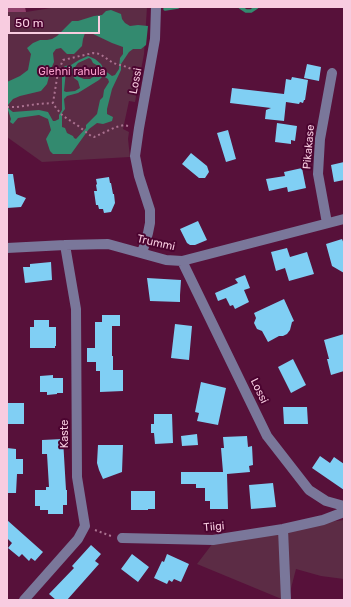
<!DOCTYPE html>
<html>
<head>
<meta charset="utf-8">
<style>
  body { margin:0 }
  #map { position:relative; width:351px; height:607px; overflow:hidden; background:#57113a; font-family:Rubik,sans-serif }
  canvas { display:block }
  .frame { position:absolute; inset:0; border:8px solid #f8cce0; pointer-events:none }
  .scale { position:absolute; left:8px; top:16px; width:92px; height:18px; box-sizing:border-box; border:2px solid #f8cce0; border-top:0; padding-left:5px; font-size:12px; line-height:14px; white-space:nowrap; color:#f8cce0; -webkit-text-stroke:3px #4b0430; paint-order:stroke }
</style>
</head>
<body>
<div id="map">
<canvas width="351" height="607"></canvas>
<div class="frame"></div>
<div class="scale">50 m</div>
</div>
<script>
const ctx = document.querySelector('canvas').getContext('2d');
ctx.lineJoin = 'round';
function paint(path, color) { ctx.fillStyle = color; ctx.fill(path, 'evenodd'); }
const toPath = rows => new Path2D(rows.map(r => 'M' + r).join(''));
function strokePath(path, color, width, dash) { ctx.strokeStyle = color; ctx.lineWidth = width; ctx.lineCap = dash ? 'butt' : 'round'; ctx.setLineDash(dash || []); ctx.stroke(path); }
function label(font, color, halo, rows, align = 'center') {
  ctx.font = font + ' Rubik,sans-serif'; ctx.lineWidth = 4; ctx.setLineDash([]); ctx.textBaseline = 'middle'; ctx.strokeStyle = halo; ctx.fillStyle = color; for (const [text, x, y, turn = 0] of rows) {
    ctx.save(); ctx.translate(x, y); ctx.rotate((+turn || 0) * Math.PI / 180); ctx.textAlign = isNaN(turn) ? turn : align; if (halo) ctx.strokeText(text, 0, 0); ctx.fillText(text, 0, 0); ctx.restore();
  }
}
paint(toPath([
  [57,7,147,7,144,54,135,102,129,101,123,129,129,132,128,139,130,157,42,162,7,137,7,12,26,12],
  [344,520,344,579,321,576,296,569,289,596,286,531,328,522],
  [281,532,284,600,197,564,213,543]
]), '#5c2c45');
paint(toPath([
  [7,7,25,7,26,12,7,12]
]), '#8f416b');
paint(toPath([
  [111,10,121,14,122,19,125,23,130,26,138,25,148,26,146,45,141,49,133,49,129,52,121,64,121,70,112,89,107,109,107,114,113,117,112,121,103,124,97,123,89,129,71,154,53,154,50,151,46,139,51,130,48,119,39,115,18,118,13,124,10,122,11,119,7,107,7,82,20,76,28,70,31,54,27,48,33,43,40,40,47,40,52,39,57,36,72,21,78,21,94,16,102,15,106,11],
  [85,33,91,33,112,43,123,47,123,54,120,58,119,69,115,75,112,76,104,70,101,64,95,59,88,56,79,60,71,65,65,66,62,69,62,110,59,115,59,119,55,121,53,121,48,112,39,110,13,112,9,109,8,105,13,99,20,96,41,91,47,84,51,69,54,62,53,53,56,49,61,48,67,54,74,54,82,46,83,39],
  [89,58,91,59,93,63,100,67,101,70,99,73,90,79,84,79,79,77,76,73,75,67,78,63],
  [67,69,70,69,74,78,78,81,80,88,75,91,66,92,64,91,66,71],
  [103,76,108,79,109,82,104,90,103,97,100,100,97,114,86,125,86,128,76,139,74,138,73,136,67,133,65,128,62,127,62,113,65,109,64,99,67,96,78,93,99,80]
]), '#338a6f');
strokePath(toPath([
  [240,7,246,11,251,11,257,7],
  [165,9,178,7]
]), '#338a6f', 3.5);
paint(toPath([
  [307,64,321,67,319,81,304,78],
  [292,77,308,80,305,100,304,100,303,103,300,102,299,104,286,102,284,121,265,119,266,110,271,108,230,103,232,88,284,94,286,79,291,80],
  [277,123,297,126,295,141,291,140,291,144,275,142],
  [228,130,236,159,226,162,217,133],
  [191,153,207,166,209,172,205,178,199,178,182,164],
  [344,162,344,180,334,182,331,165],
  [302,168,306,188,288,192,287,187,269,191,266,179,285,176,284,172],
  [7,174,13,174,16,194,26,198,21,207,7,208],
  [109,177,110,183,111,183,113,194,114,194,115,203,111,212,104,213,103,209,99,209,98,205,96,205,94,191,97,191,96,185,97,184,96,179],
  [198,221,207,240,195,245,190,245,187,243,180,229],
  [342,239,344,244,344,273,332,266,326,244],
  [287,248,290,257,307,252,314,274,289,281,285,268,276,271,271,252],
  [51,262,52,280,25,283,23,267,30,267,30,264],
  [245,275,250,288,244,290,249,302,235,309,233,305,230,306,226,298,218,301,215,293,238,283,235,279],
  [147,278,181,280,180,295,180,302,150,301],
  [284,299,294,321,292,322,290,330,287,334,283,336,279,336,268,342,262,331,257,329,254,323,256,318,254,313],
  [102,315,120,315,120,326,112,326,112,356,113,356,113,370,123,370,123,391,100,392,100,371,96,371,96,362,87,362,87,348,95,348,95,322,102,322],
  [34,320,49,320,49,327,56,327,56,346,55,346,55,348,30,348,30,327,34,327],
  [175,324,192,326,189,360,171,358],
  [344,334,344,371,331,375,327,359,329,359,324,340],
  [293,359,306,385,291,393,278,367],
  [53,375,53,378,63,378,63,393,57,393,57,394,47,395,47,392,40,392,40,376],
  [201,382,226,388,218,425,197,421,199,413,195,412],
  [7,403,24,403,24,424,7,424],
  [283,407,307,407,308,424,284,424],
  [154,414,172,414,173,443,155,444,154,433,151,433,151,424,154,424],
  [197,434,198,445,182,446,181,436],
  [247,436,248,447,252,446,253,465,249,466,250,472,227,474,228,509,210,509,210,501,205,501,205,488,196,488,196,484,181,484,181,472,223,472,221,448,224,448,223,437],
  [63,439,66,490,67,490,67,505,63,505,63,514,48,514,48,510,40,510,40,506,35,506,35,490,46,490,46,487,49,487,47,454,42,454,42,440],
  [98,445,123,445,122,472,103,479,99,470,97,463],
  [7,448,16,449,16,459,23,459,23,474,17,474,16,493,7,493],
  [320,456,330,463,334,457,344,464,344,490,312,468],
  [273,483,276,507,251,509,249,485],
  [131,491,155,491,155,509,148,509,148,510,131,510],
  [7,520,43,552,35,561,31,558,29,561,22,554,19,557,8,548,12,543,7,538],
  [91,545,101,554,95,561,99,564,67,600,56,600,49,594,74,568,72,566],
  [132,554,149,567,138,582,121,569],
  [167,554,189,564,181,582,174,579,172,582,169,580,167,584,154,578,162,561,164,562]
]), '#80cff4');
strokePath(toPath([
  [7,107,17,107,38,104,53,103],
  [128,126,124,125,116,127,94,137,91,136,77,125,63,116,56,108,53,103,58,72,63,60,93,53,100,54,113,63,127,67,138,72],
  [95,530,111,536]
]), '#ab7290', 2, [2, 3]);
strokePath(toPath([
  [327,223,318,174,320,139,332,73],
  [7,248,65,245,108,244,166,260,182,261,344,219],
  [142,253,148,233,150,223,150,210,139,176,135,156,139,128,155,39,156,7],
  [182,261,267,436,309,490,326,501,344,506],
  [283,529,286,600],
  [122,538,213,540,283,529,323,520,344,512],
  [24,600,78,539,85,526,77,477,76,309,65,245]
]), '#7a779a', 10);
label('11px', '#f79eca', '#4b0430', [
  ["Glehni rahula",72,72]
]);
label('11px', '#f8cce0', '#4b0430', [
  ["Lossi",136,81,-79],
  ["Pikakase",309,147,-85],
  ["Trummi",156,243,13],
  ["Lossi",259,391,64],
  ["Kaste",65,434,-90],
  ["Tiigi",214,527,-5]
]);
</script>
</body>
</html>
